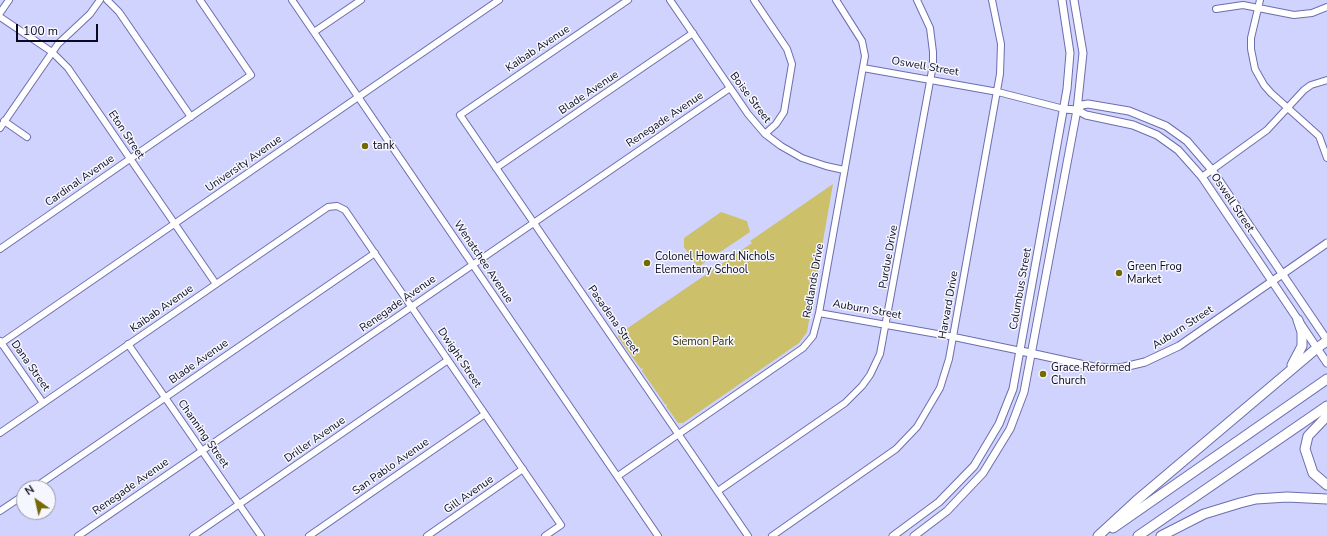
<!DOCTYPE html>
<html>
<head>
<meta charset="utf-8">
<style>
  body { margin:0 }
  #map { position:relative; width:1327px; height:536px; overflow:hidden; background:#cfd3fd; font-family:"Nunito Sans",sans-serif }
  canvas { display:block }
  .north { position:absolute; left:16px; top:480px; width:40px; height:40px; box-sizing:border-box; background:#f6f7fe; border:1px solid #9898a6; border-radius:50%; rotate:326deg; font-size:11px; font-weight:700; line-height:16px; text-align:center; color:#0a0921 }
  .north::after { content:''; display:block; margin:auto; width:14px; height:18px; background:#756901; clip-path:polygon(50% 0,100% 100%,50% 72%,0 100%) }
  .scale { position:absolute; left:16px; top:24px; width:82px; height:18px; box-sizing:border-box; border:2px solid #0a0921; border-top:0; padding-left:5px; font-size:12px; line-height:14px; white-space:nowrap; color:#0a0921; -webkit-text-stroke:3px #f6f7fe; paint-order:stroke }
</style>
</head>
<body>
<div id="map">
<canvas width="1327" height="536"></canvas>
<div class="north">N</div>
<div class="scale">100 m</div>
</div>
<script>
const ctx = document.querySelector('canvas').getContext('2d');
ctx.lineJoin = 'round';
function paint(path, color) { ctx.fillStyle = color; ctx.fill(path, 'evenodd'); }
const toPath = rows => new Path2D(rows.map(r => 'M' + r).join(''));
function strokePath(path, color, width, dash) { ctx.strokeStyle = color; ctx.lineWidth = width; ctx.lineCap = dash ? 'butt' : 'round'; ctx.setLineDash(dash || []); ctx.stroke(path); }
function label(font, color, halo, rows, align = 'center') {
  ctx.font = font + ' "Nunito Sans",sans-serif'; ctx.lineWidth = 3; ctx.setLineDash([]); ctx.textBaseline = 'middle'; ctx.strokeStyle = halo; ctx.fillStyle = color; for (const [text, x, y, turn = 0] of rows) {
    ctx.save(); ctx.translate(x, y); ctx.rotate((+turn || 0) * Math.PI / 180); ctx.textAlign = isNaN(turn) ? turn : align; if (halo) ctx.strokeText(text, 0, 0); ctx.fillText(text, 0, 0); ctx.restore();
  }
}
paint(toPath([
  [833,184,807,332,799,343,683,423,678,423,666,406,668,405,665,404,642,371,643,368,641,369,618,337,619,334,752,243,750,241],
  [721,212,747,221,750,232,698,267,684,247,684,238]
]), '#ccc16a');
const minor = toPath([
  [107,0,119,12,191,117],
  [292,0,658,536],
  [628,0,460,115,748,536],
  [670,0,748,114,765,134,781,146,802,158,826,166,844,170],
  [754,0,787,49,792,64,784,112,776,124,765,134],
  [1260,0,1251,38,1251,49,1255,69,1264,85,1271,93,1319,136,1327,158],
  [1216,9,1243,5,1294,15,1312,13,1327,7],
  [0,13,9,0],
  [0,17,52,52,68,68,216,284],
  [314,32,361,0],
  [863,68,998,92,1064,109],
  [4,121,27,137],
  [0,128,58,44,90,14,100,0],
  [496,168,693,33],
  [1202,177,1267,130,1304,90,1311,85,1327,80],
  [0,249,251,75,200,0],
  [819,313,954,337,1021,351],
  [0,341,43,403],
  [0,344,499,0],
  [128,344,261,536],
  [0,433,328,207,337,206,345,210,561,525,545,536],
  [618,476,803,348,813,336,819,313,865,56,862,41,836,0],
  [34,488,375,253],
  [718,491,845,403,862,386,870,375,880,354,933,65,933,52,930,28,917,0],
  [0,511,24,495],
  [78,536,730,88],
  [193,536,448,360],
  [309,536,485,414],
  [427,536,523,469],
  [772,536,896,449,917,427,940,388,949,359,1000,74,1001,44,992,0]
]);
const major = toPath([
  [1064,109,1077,110,1086,115,1133,125,1157,135,1178,150,1202,177,1327,363],
  [1077,110,1082,105,1088,104,1129,111,1166,126,1187,141,1212,170,1327,340],
  [1021,351,1094,367,1120,368,1145,362,1179,346,1327,243],
  [893,536,939,502,974,466,999,424,1013,389,1067,89,1070,53,1062,0],
  [914,536,947,511,983,473,1010,429,1024,392,1077,110,1083,53,1074,0]
]);
const highway = toPath([
  [1292,365,1302,346,1302,332,1298,320],
  [1327,416,1308,436,1305,449,1313,473,1327,485],
  [1113,528,1327,379],
  [1098,536,1136,501,1317,348,1327,341],
  [1138,536,1327,406],
  [1161,536,1204,514,1240,503,1256,499,1287,497,1327,499]
]);
strokePath(minor, '#6d6eaf', 8);
strokePath(major, '#6d6eaf', 9);
strokePath(highway, '#6d6eaf', 11);
strokePath(minor, '#fff', 6);
strokePath(major, '#fff', 7);
strokePath(highway, '#fff', 9);
for (const [x, y, r, color] of [
  [365,146,4,"#756901"],
  [647,263,4,"#756901"],
  [1119,273,4,"#756901"],
  [1043,374,4,"#756901"]
]) { const dot = new Path2D(); dot.arc(x, y, r, 0, 2 * Math.PI); ctx.fillStyle = color; ctx.fill(dot); strokePath(dot, '#f6f7fe', 1.5); }
label('11px', '#0a0921', '#f6f7fe', [
  ["Kaibab Avenue",538,49,-34],
  ["Oswell Street",925,67,10],
  ["Blade Avenue",589,93,-34],
  ["Boise Street",750,98,53],
  ["Renegade Avenue",665,120,-34],
  ["Eton Street",126,135,56],
  ["University Avenue",244,164,-35],
  ["Cardinal Avenue",80,181,-35],
  ["Oswell Street",1232,203,56],
  ["Purdue Drive",889,257,-80],
  ["Wenatchee Avenue",483,262,56],
  ["Redlands Drive",814,281,-80],
  ["Columbus Street",1021,289,-80],
  ["Renegade Avenue",398,304,-35],
  ["Harvard Drive",949,305,-80],
  ["Kaibab Avenue",162,309,-35],
  ["Auburn Street",867,310,10],
  ["Pasadena Street",613,320,55],
  ["Auburn Street",1183,328,-33],
  ["Dwight Street",459,358,56],
  ["Blade Avenue",199,362,-35],
  ["Dana Street",30,366,55],
  ["Channing Street",203,434,55],
  ["Driller Avenue",315,440,-35],
  ["San Pablo Avenue",391,467,-35],
  ["Renegade Avenue",131,487,-35],
  ["Gill Avenue",469,495,-35]
]);
label('11px', '#0a0921', '#f6f7fe', [
  ["tank",373,146],
  ["Colonel Howard Nichols",655,257],
  ["Elementary School",655,270],
  ["Green Frog",1127,267],
  ["Market",1127,280],
  ["Grace Reformed",1051,368],
  ["Church",1051,381]
], 'left');
label('11px', '#342f06', '#f6f7fe', [
  ["Siemon Park",703,342]
]);
</script>
</body>
</html>
